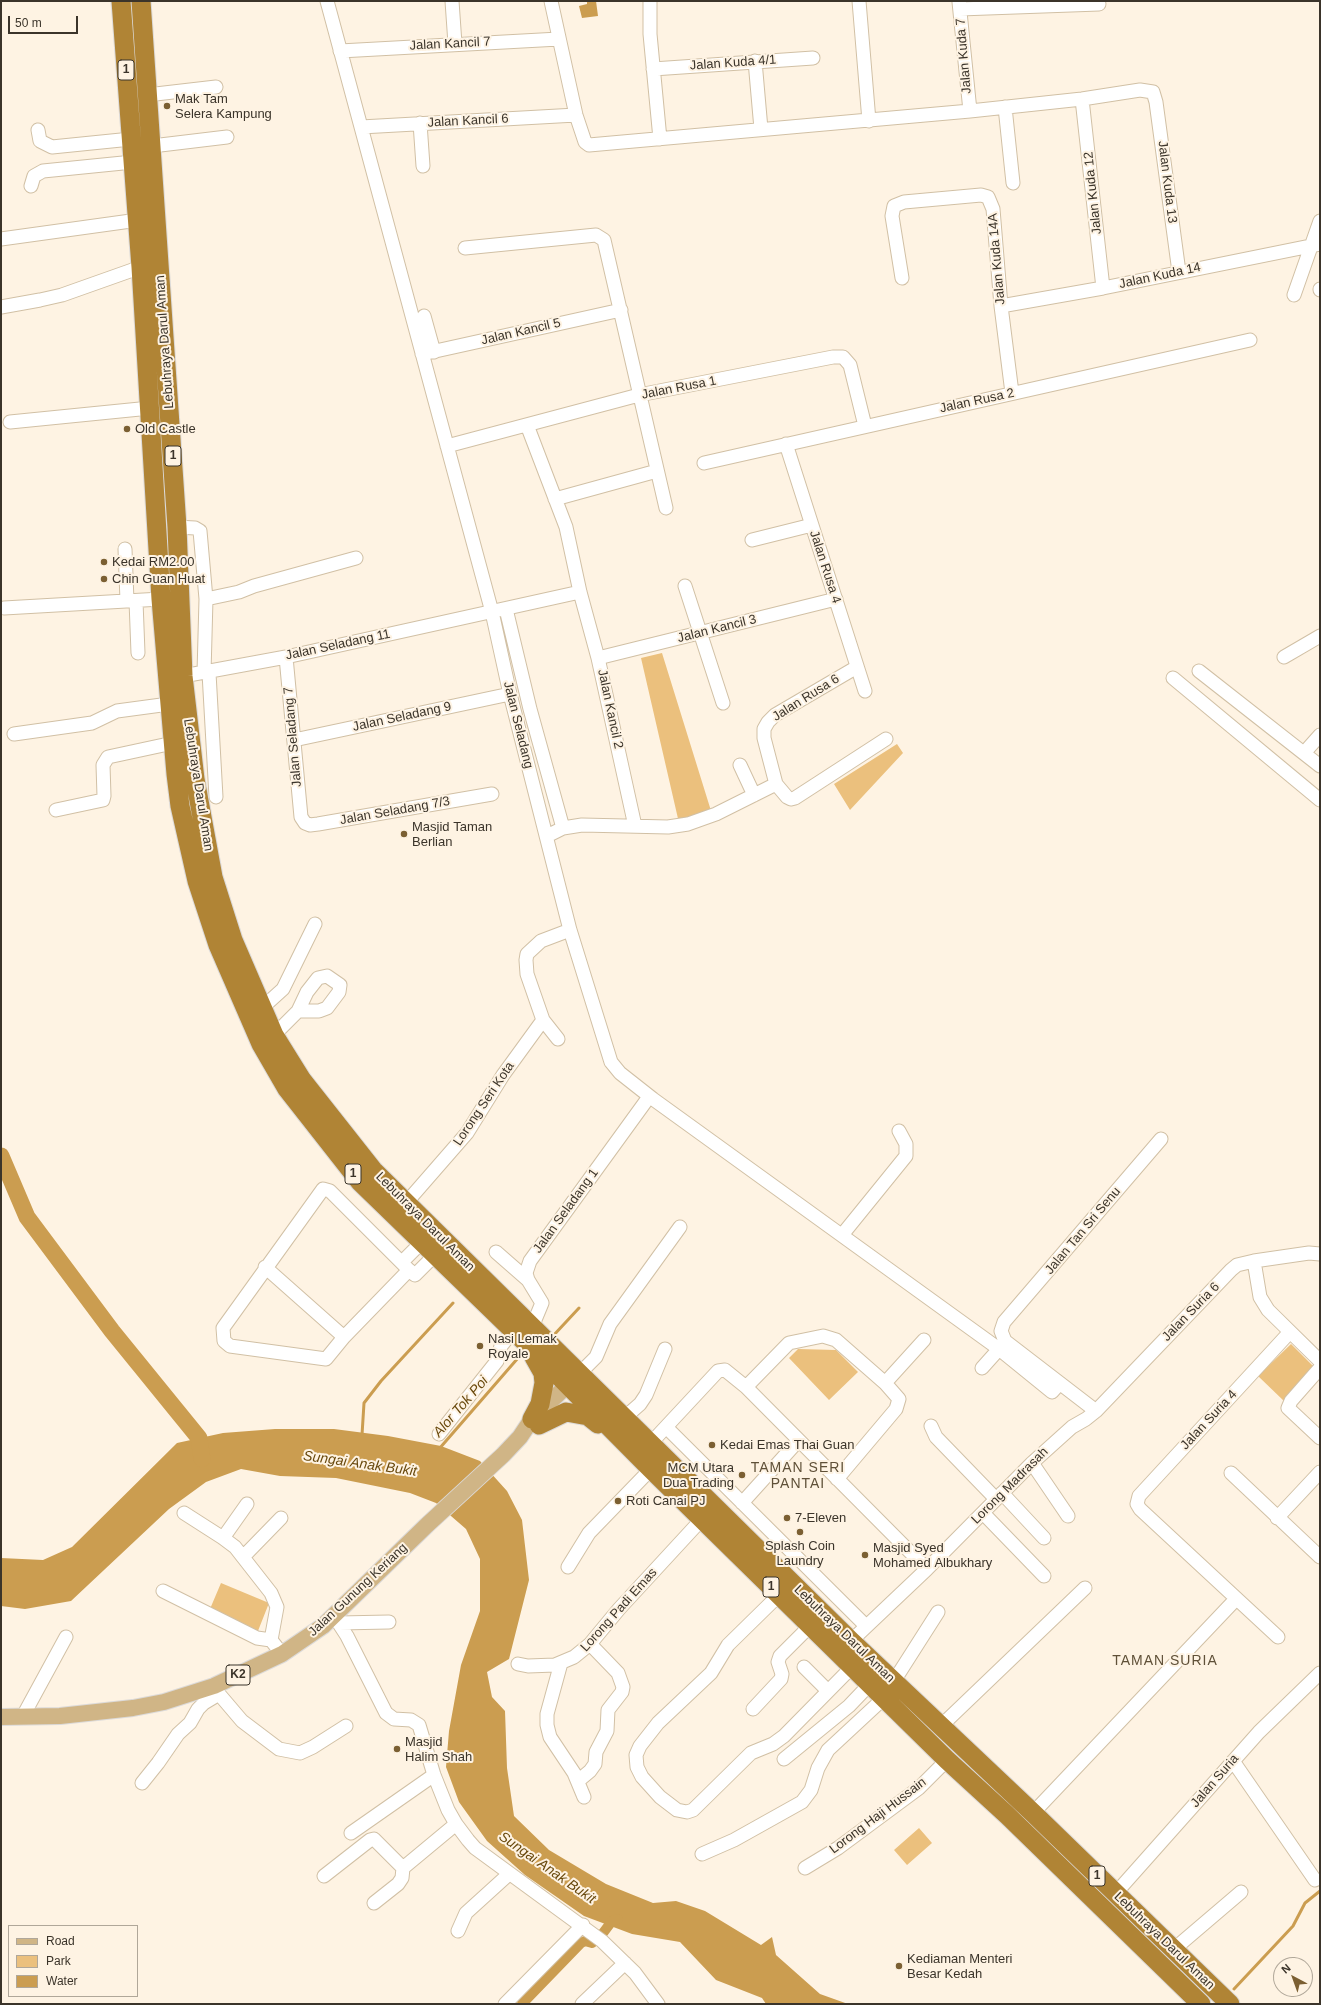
<!DOCTYPE html>
<html>
<head>
<meta charset="utf-8">
<style>
  body { margin:0 }
  #map { position:relative; width:1321px; height:2005px; overflow:hidden; background:#fef3e3; font-family:Helvetica,sans-serif }
  canvas { display:block }
  .frame { position:absolute; inset:0; border:2px solid #3b342a; pointer-events:none }
  .legend { position:absolute; left:8px; top:1925px; width:130px; height:72px; box-sizing:border-box; background:#fef3e3; border:1px solid #b0a799; margin:0; padding:5px 7px; list-style:none; font-size:12px; color:#3b342a }
  .legend li { display:flex; align-items:center; gap:8px; height:20px }
  .legend b { width:20px; border:1px solid #b0a799 }
  .north { position:absolute; left:1273px; top:1957px; width:40px; height:40px; box-sizing:border-box; background:#fef3e3; border:1px solid #b0a799; border-radius:50%; rotate:319deg; font-size:11px; font-weight:700; line-height:16px; text-align:center; color:#3b342a }
  .north::after { content:''; display:block; margin:auto; width:14px; height:18px; background:#7b5f32; clip-path:polygon(50% 0,100% 100%,50% 72%,0 100%) }
  .scale { position:absolute; left:8px; top:16px; width:70px; height:18px; box-sizing:border-box; border:2px solid #3b342a; border-top:0; padding-left:5px; font-size:12px; line-height:14px; white-space:nowrap; color:#3b342a; -webkit-text-stroke:3px #fef3e3; paint-order:stroke }
</style>
</head>
<body>
<div id="map">
<canvas width="1321" height="2005"></canvas>
<div class="frame"></div>
<ul class="legend">
<li><b style="height:5px;background:#d0b586"></b>Road</li>
<li><b style="height:11px;background:#ebc07d"></b>Park</li>
<li><b style="height:11px;background:#cb9d50"></b>Water</li>
</ul>
<div class="north">N</div>
<div class="scale">50 m</div>
</div>
<script>
const ctx = document.querySelector('canvas').getContext('2d');
ctx.lineJoin = 'round';
function paint(path, color) { ctx.fillStyle = color; ctx.fill(path, 'evenodd'); }
const toPath = rows => new Path2D(rows.map(r => 'M' + r).join(''));
function strokePath(path, color, width, dash) { ctx.strokeStyle = color; ctx.lineWidth = width; ctx.lineCap = dash ? 'butt' : 'round'; ctx.setLineDash(dash || []); ctx.stroke(path); }
function label(font, color, halo, rows, align = 'center') {
  ctx.font = font + ' Helvetica,sans-serif'; ctx.lineWidth = 4; ctx.setLineDash([]); ctx.textBaseline = 'middle'; ctx.strokeStyle = halo; ctx.fillStyle = color; for (const [text, x, y, turn = 0] of rows) {
    ctx.save(); ctx.translate(x, y); ctx.rotate((+turn || 0) * Math.PI / 180); ctx.textAlign = isNaN(turn) ? turn : align; if (halo) ctx.strokeText(text, 0, 0); ctx.fillText(text, 0, 0); ctx.restore();
  }
}
paint(toPath([
  [662,653,712,814,679,823,641,658],
  [897,744,903,753,850,810,834,784],
  [1291,1344,1317,1370,1285,1402,1258,1376],
  [798,1349,836,1350,858,1372,829,1400,789,1358],
  [221,1583,269,1603,256,1636,207,1616],
  [919,1828,932,1843,907,1865,894,1850]
]), '#ebc07d');
paint(toPath([
  [587,1,596,1,598,16,582,18,579,6,587,4],
  [275,1429,334,1429,388,1436,441,1446,480,1461,507,1491,522,1520,529,1580,509,1659,487,1672,492,1697,505,1711,507,1768,514,1816,549,1850,606,1884,653,1903,676,1901,705,1911,761,1945,772,1937,776,1955,820,1994,848,2004,766,2004,762,1998,716,1980,680,1942,632,1934,584,1916,525,1875,487,1841,459,1802,446,1767,449,1731,461,1665,480,1611,480,1559,466,1529,436,1503,410,1493,336,1478,280,1476,241,1469,206,1482,169,1509,71,1601,25,1609,1,1606,1,1558,43,1560,72,1547,177,1443,223,1433]
]), '#cb9d50');
strokePath(toPath([
  [552,1337,579,1308],
  [362,1435,364,1403,381,1381,453,1303],
  [439,1449,518,1358],
  [1234,1989,1293,1926,1305,1903,1320,1891]
]), '#cb9d50', 3);
strokePath(toPath([
  [603,1933,612,1921,618,1919],
  [522,2004,581,1943,585,1941,592,1943,596,1940]
]), '#cb9d50', 10);
strokePath(toPath([
  [1,1156,27,1217,112,1331,199,1438,202,1459]
]), '#cb9d50', 17);
const minor = toPath([
  [327,1,492,612,510,694,570,930,611,1062,620,1073,653,1099,999,1349,1052,1392,1060,1383],
  [452,1,455,44],
  [551,1,576,115,585,142,589,145,970,111,1082,99,1140,90,1153,92,1156,102,1179,272],
  [650,1,650,34,660,139],
  [859,1,869,121],
  [959,2,970,111],
  [960,9,1099,4],
  [340,51,559,39],
  [755,61,761,129],
  [653,69,813,58],
  [147,95,216,87],
  [1082,99,1103,288],
  [1005,107,1013,183],
  [420,123,423,166],
  [361,127,576,115],
  [38,130,40,141,52,147,131,139],
  [152,146,227,137],
  [31,186,34,176,43,171,133,162],
  [1,239,138,220],
  [465,248,596,235,604,240,666,508],
  [902,278,892,216,894,206,904,202,981,195,988,197,993,209,1001,306,1012,393],
  [1320,290,1320,289],
  [1294,295,1320,221],
  [1001,306,1103,288,1320,244],
  [1,307,40,300,62,295,141,267],
  [424,316,434,352],
  [422,354,621,310],
  [10,422,150,408],
  [527,425,566,527,580,592,598,658,635,826],
  [786,444,865,691],
  [447,446,639,395,833,357,843,357,850,365,865,426],
  [704,463,1250,340],
  [555,499,657,471],
  [177,527,195,528,200,531,206,599,204,673],
  [752,540,812,525],
  [125,549,127,601],
  [685,586,723,703],
  [206,599,239,592,254,586,356,558],
  [136,601,138,653],
  [4,608,161,599],
  [506,609,530,709,563,828],
  [286,657,301,817,305,823,310,825,318,824,492,794],
  [1284,657,1320,636],
  [598,658,836,599],
  [857,667,775,715,768,722,764,729,764,738,776,784,787,797,791,799,795,798,886,739],
  [1199,671,1320,766],
  [209,673,216,797],
  [183,676,286,657,580,592],
  [1173,678,1320,800],
  [14,734,92,723,117,711,169,704],
  [294,740,510,694],
  [1304,753,1320,735],
  [740,765,754,795],
  [56,810,103,800,104,796,103,765,108,757,173,743],
  [547,836,563,828,582,825,668,827,688,824,716,814,776,784],
  [262,1008,283,989,315,924],
  [274,1035,298,1011,307,992,318,978,327,976,340,985,339,992,327,1008,319,1011,298,1011],
  [558,1039,543,1020,527,974,526,960,527,954,541,941,570,930],
  [406,1203,467,1133,503,1075,543,1020],
  [842,1235,906,1156,906,1144,899,1131],
  [496,1252,528,1280],
  [1254,1261,1260,1297,1268,1310,1320,1361],
  [402,1262,421,1243],
  [265,1267,344,1337],
  [409,1270,344,1337,326,1359,230,1346,224,1341,223,1328,323,1189,330,1191,409,1270,415,1275,434,1256],
  [532,1327,542,1303,528,1280,526,1273,530,1261,646,1101],
  [982,1368,999,1349],
  [1320,1368,1291,1401,1288,1408,1320,1438],
  [579,1374,596,1357,610,1324,680,1227],
  [885,1383,924,1340],
  [746,1387,789,1343,823,1336,836,1340,885,1383,899,1399,896,1409,837,1479],
  [1096,1411,1005,1341,1001,1331,1004,1322,1161,1139],
  [624,1418,640,1404,646,1395,665,1349],
  [931,1426,936,1437,996,1499],
  [666,1427,866,1626],
  [439,1434,493,1366,497,1361,501,1346,513,1331],
  [650,1444,718,1371,725,1370,746,1387,927,1569],
  [1032,1463,1068,1516],
  [1231,1473,1320,1557],
  [1002,1493,1044,1538],
  [742,1503,798,1441],
  [184,1513,223,1538,235,1547,271,1593,277,1607,271,1640,282,1654],
  [983,1513,1044,1576],
  [1277,1518,1320,1472],
  [223,1538,247,1504],
  [243,1557,281,1518],
  [568,1567,589,1533,651,1469],
  [163,1591,257,1638,271,1640],
  [779,1595,728,1645,711,1673,658,1723,640,1746,636,1755,637,1767,642,1777,660,1797,677,1810,687,1812,693,1810,751,1753,773,1744,784,1736,852,1667],
  [334,1616,347,1636,386,1713,394,1719,411,1720,419,1725,434,1775,448,1810,456,1824,468,1840,475,1848,602,1941,635,1973,658,2004],
  [339,1623,389,1622],
  [1278,1637,1140,1509,1137,1504,1139,1496,1289,1333],
  [851,1641,927,1569,1032,1463,1072,1427,1086,1419,1096,1411,1231,1270,1237,1265,1254,1261,1309,1253,1320,1254],
  [561,1663,547,1714,547,1725,550,1737,574,1773,584,1797],
  [518,1664,528,1666,555,1665,574,1657,590,1644,619,1609,702,1519],
  [804,1667,828,1691],
  [894,1681,938,1612],
  [214,1686,219,1694,242,1721,279,1749,300,1753,313,1747,346,1726],
  [753,1709,781,1679,782,1674,778,1662,780,1656,810,1626],
  [23,1716,66,1637],
  [941,1726,1085,1588],
  [784,1759,849,1706,870,1684],
  [1233,1761,1315,1880],
  [578,1781,590,1771,595,1764,596,1752,607,1731,608,1710,622,1692,623,1687,618,1673,590,1644],
  [142,1783,158,1763,178,1734,190,1723,198,1709,204,1703,219,1694],
  [1033,1813,1236,1599],
  [351,1833,434,1775],
  [702,1854,734,1840,802,1802,811,1790,818,1768,828,1750,884,1698],
  [805,1868,838,1848,919,1788,947,1760],
  [324,1876,370,1840,374,1839,403,1868],
  [1115,1894,1259,1732,1320,1673],
  [374,1903,398,1884,402,1878,403,1868,456,1824],
  [458,1931,466,1913,509,1874],
  [1173,1950,1241,1892],
  [505,2004,583,1925],
  [582,2004,625,1963]
]);
const major = toPath([
  [1,1717,60,1716,133,1708,164,1702,214,1686,282,1654,323,1626,427,1525,503,1455,520,1437,532,1419,577,1376]
]);
const highway = toPath([
  [121,1,141,267,161,599,176,774,180,806,197,881,218,945,261,1044,287,1089,360,1182,528,1345,651,1469,947,1760,1007,1815,1201,2004],
  [141,1,177,527,183,676,195,779,213,877,233,940,274,1035,302,1080,373,1170,851,1641,1033,1813,1230,2004],
  [532,1419,540,1404,544,1383,543,1373,534,1357],
  [539,1425,566,1412,588,1416,598,1424]
]);
strokePath(minor, '#d1c0a5', 15);
strokePath(major, '#dcdad9', 18);
strokePath(highway, '#dcdad9', 21);
strokePath(minor, '#fff', 13);
strokePath(major, '#d0b586', 16);
strokePath(highway, '#b08435', 19);
for (const [x, y, r, color] of [
  [167,106,4,"#7b5f32"],
  [127,429,4,"#7b5f32"],
  [104,562,4,"#7b5f32"],
  [104,579,4,"#7b5f32"],
  [404,834,4,"#7b5f32"],
  [480,1346,4,"#7b5f32"],
  [712,1445,4,"#7b5f32"],
  [742,1475,4,"#7b5f32"],
  [618,1501,4,"#7b5f32"],
  [787,1518,4,"#7b5f32"],
  [800,1532,4,"#7b5f32"],
  [865,1555,4,"#7b5f32"],
  [397,1749,4,"#7b5f32"],
  [899,1966,4,"#7b5f32"]
]) { const dot = new Path2D(); dot.arc(x, y, r, 0, 2 * Math.PI); ctx.fillStyle = color; ctx.fill(dot); strokePath(dot, '#fef3e3', 1.5); }
for (const [x, y, w] of [
  [126,70,16],
  [173,456,16],
  [353,1174,16],
  [771,1587,16],
  [238,1675,24],
  [1097,1876,16]
]) { const box = new Path2D(); box.roundRect(x - w / 2, y - 10, w, 20, 3); ctx.fillStyle = '#fef3e3'; ctx.fill(box); strokePath(box, '#3b342a', 1); }
label('bold 12px', '#3b342a', null, [
  ["1",126,70],
  ["1",173,456],
  ["1",353,1174],
  ["1",771,1587],
  ["K2",238,1675],
  ["1",1097,1876]
]);
label('13px', '#3b342a', '#fef3e3', [
  ["Jalan Kancil 7",450,44,-3],
  ["Jalan Kuda 7",964,56,-95],
  ["Jalan Kuda 4/1",733,63,-4],
  ["Jalan Kancil 6",468,121,-3],
  ["Jalan Kuda 13",1167,182,83],
  ["Jalan Kuda 12",1093,193,-96],
  ["Jalan Kuda 14A",997,259,-95],
  ["Jalan Kuda 14",1160,276,-12],
  ["Jalan Kancil 5",521,332,-13],
  ["Lebuhraya Darul Aman",165,342,-94],
  ["Jalan Rusa 1",679,388,-11],
  ["Jalan Rusa 2",977,401,-12],
  ["Jalan Rusa 4",825,567,72],
  ["Jalan Kancil 3",717,629,-14],
  ["Jalan Seladang 11",338,645,-12],
  ["Jalan Rusa 6",806,698,-32],
  ["Jalan Kancil 2",610,709,78],
  ["Jalan Seladang 9",402,717,-12],
  ["Jalan Seladang",518,725,76],
  ["Jalan Seladang 7",293,737,-95],
  ["Lebuhraya Darul Aman",198,785,81],
  ["Jalan Seladang 7/3",395,811,-10],
  ["Lorong Seri Kota",484,1104,-56],
  ["Jalan Seladang 1",566,1211,-54],
  ["Lebuhraya Darul Aman",425,1222,45],
  ["Jalan Tan Sri Senu",1083,1231,-50],
  ["Jalan Suria 6",1191,1312,-46],
  ["Jalan Suria 4",1209,1420,-47],
  ["Lorong Madrasah",1010,1486,-45],
  ["Jalan Gunung Keriang",358,1590,-43],
  ["Lorong Padi Emas",619,1610,-48],
  ["Lebuhraya Darul Aman",844,1634,44],
  ["Jalan Suria",1215,1781,-49],
  ["Lorong Haji Hussain",878,1816,-37],
  ["Lebuhraya Darul Aman",1164,1941,44]
]);
label('13px', '#3b342a', '#fef3e3', [
  ["Mak Tam",175,99],
  ["Selera Kampung",175,114],
  ["Old Castle",135,429],
  ["Kedai RM2.00",112,562],
  ["Chin Guan Huat",112,579],
  ["Masjid Taman",412,827],
  ["Berlian",412,842],
  ["Nasi Lemak",488,1339],
  ["Royale",488,1354],
  ["Kedai Emas Thai Guan",720,1445],
  ["MCM Utara",734,1468,"right"],
  ["Dua Trading",734,1483,"right"],
  ["Roti Canai PJ",626,1501],
  ["7-Eleven",795,1518],
  ["Splash Coin",800,1546,"center"],
  ["Laundry",800,1561,"center"],
  ["Masjid Syed",873,1548],
  ["Mohamed Albukhary",873,1563],
  ["Masjid",405,1742],
  ["Halim Shah",405,1757],
  ["Kediaman Menteri",907,1959],
  ["Besar Kedah",907,1974]
], 'left');
label('italic 14px', '#69490d', '#fef3e3', [
  ["Alor Tok Poi",461,1407,-49],
  ["Sungai Anak Bukit",360,1464,8],
  ["Sungai Anak Bukit",547,1868,35]
]);
ctx.letterSpacing = '1px';
label('14px', '#5f5038', '#fef3e3', [
  ["TAMAN SERI",798,1468],
  ["PANTAI",798,1484],
  ["TAMAN SURIA",1165,1661]
]);
ctx.letterSpacing = '0px';
</script>
</body>
</html>
